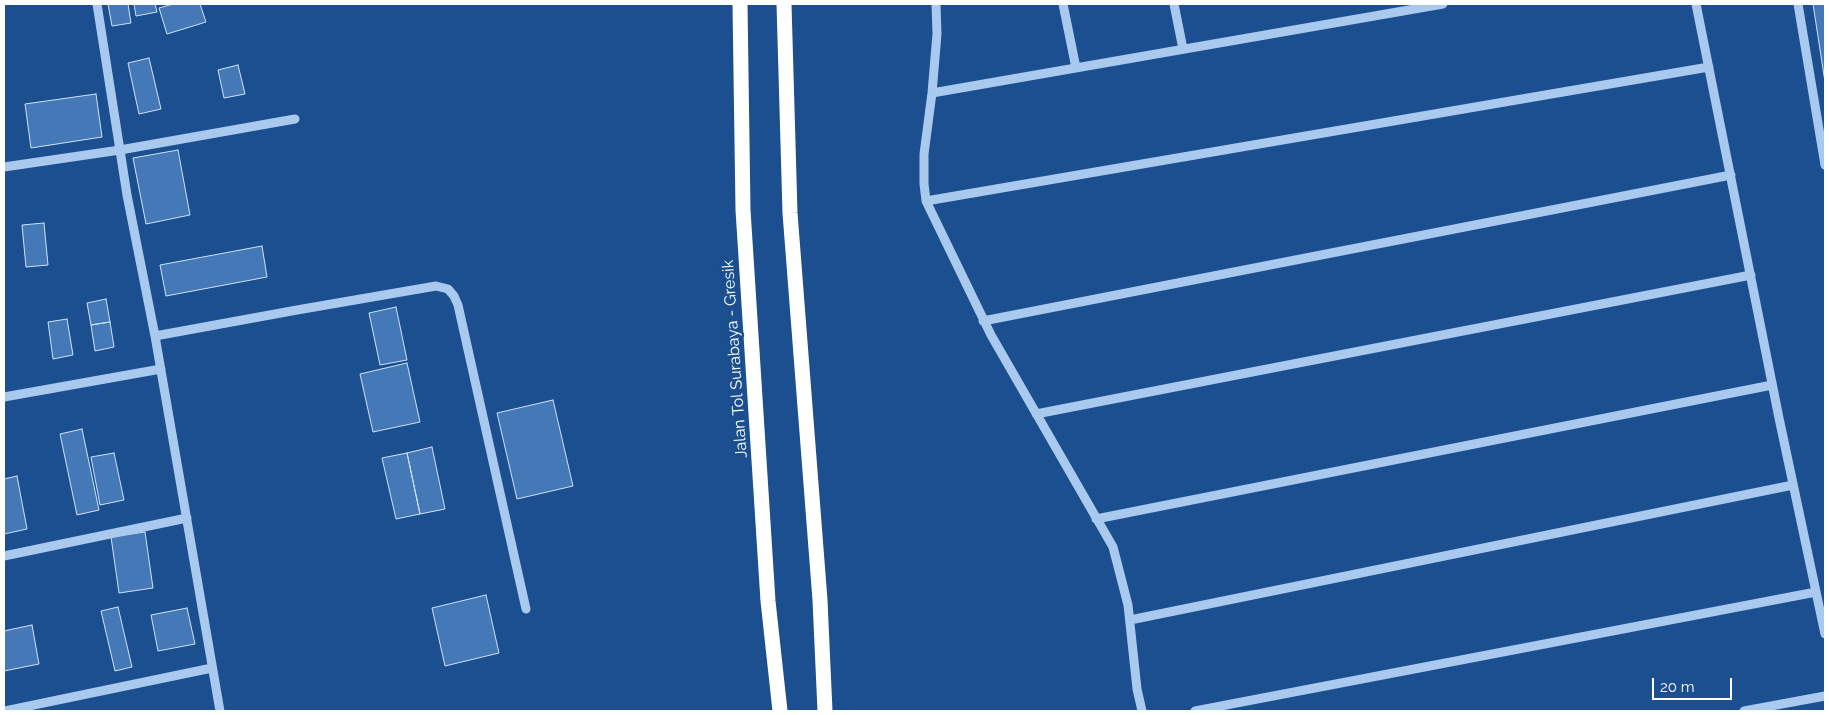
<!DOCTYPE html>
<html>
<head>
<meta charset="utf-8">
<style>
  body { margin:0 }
  #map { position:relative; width:1829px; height:715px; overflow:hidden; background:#1b4f8f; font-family:Raleway,sans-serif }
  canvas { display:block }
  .frame { position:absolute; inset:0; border:5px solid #fff; pointer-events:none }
  .scale { position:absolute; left:1652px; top:678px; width:80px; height:22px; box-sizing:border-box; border:2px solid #fff; border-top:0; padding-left:6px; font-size:15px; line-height:18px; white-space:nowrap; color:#fff; -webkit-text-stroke:4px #1b4f8f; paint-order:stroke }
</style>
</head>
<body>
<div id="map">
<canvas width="1829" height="715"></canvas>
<div class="frame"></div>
<div class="scale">20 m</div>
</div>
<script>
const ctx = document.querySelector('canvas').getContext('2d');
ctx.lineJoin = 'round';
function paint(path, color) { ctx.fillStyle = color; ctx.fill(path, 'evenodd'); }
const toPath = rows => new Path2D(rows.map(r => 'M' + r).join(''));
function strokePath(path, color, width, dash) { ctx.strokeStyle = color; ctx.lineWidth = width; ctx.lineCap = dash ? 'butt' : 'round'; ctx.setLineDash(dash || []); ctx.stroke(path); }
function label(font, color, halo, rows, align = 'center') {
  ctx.font = font + ' Raleway,sans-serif'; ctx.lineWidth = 5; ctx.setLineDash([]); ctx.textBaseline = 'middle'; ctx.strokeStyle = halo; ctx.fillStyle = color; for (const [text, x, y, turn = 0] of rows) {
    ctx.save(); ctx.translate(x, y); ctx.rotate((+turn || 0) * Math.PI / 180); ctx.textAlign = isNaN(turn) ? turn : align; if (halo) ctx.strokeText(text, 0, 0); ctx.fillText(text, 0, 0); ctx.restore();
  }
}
const building = toPath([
  [108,4,128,4,131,23,112,26,108,4],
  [134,4,155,4,157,12,136,16,134,4],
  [173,4,200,4,206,22,167,34,159,8,173,4],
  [1813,4,1825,4,1825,82,1813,4],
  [149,58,161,109,139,114,128,63,149,58],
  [238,65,245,94,224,98,218,70,238,65],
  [96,94,102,137,31,148,25,104,96,94],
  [178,150,190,215,146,224,133,158,178,150],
  [44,223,48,265,26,267,22,225,44,223],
  [262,246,267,277,166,296,160,265,262,246],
  [106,299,110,322,91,325,87,303,106,299],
  [396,307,407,360,380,365,369,313,396,307],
  [67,319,73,355,53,359,48,322,67,319],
  [110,322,114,347,95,351,91,325,110,322],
  [407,363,420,422,373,432,360,374,407,363],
  [553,400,573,486,517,499,497,413,553,400],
  [82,429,99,510,77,515,60,434,82,429],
  [432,447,445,509,420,514,407,453,432,447],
  [114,453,124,500,100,505,91,457,114,453],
  [407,453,420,514,396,519,382,458,407,453],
  [17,476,27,529,4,534,4,479,17,476],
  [145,532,153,588,119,593,111,537,145,532],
  [486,595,499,653,445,666,432,608,486,595],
  [118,607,132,667,115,671,101,611,118,607],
  [187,608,195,644,158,651,151,615,187,608],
  [32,625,39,664,4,671,4,631,32,625]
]);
paint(building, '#4478b7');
strokePath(building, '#cfe3fa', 1);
strokePath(toPath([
  [97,4,127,195,155,336,220,711],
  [936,4,937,34,932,93,924,154,924,184,926,201,991,335,1113,547,1128,605,1137,689,1142,711],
  [1063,4,1076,68],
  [1174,4,1183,49],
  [1696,4,1779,418,1825,634],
  [1798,4,1825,165],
  [932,93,1443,4],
  [4,167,120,150,295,119],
  [926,201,1709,67],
  [983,321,1731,175],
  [155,336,297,310,436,286,448,289,454,296,458,305,526,609],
  [4,397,161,369],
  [1036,414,1751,275],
  [1096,519,1772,385],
  [4,556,187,518],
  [1130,620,1793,485],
  [5,711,212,668],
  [1195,711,1816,592],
  [1744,711,1825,696]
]), '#a9c9ee', 9);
strokePath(toPath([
  [740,4,743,210,768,601,780,711],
  [784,4,790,213,820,600,825,711]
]), '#fff', 15);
label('16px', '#fff', '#1b4f8f', [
  ["Jalan Tol Surabaya - Gresik",735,359,-94]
]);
</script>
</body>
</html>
